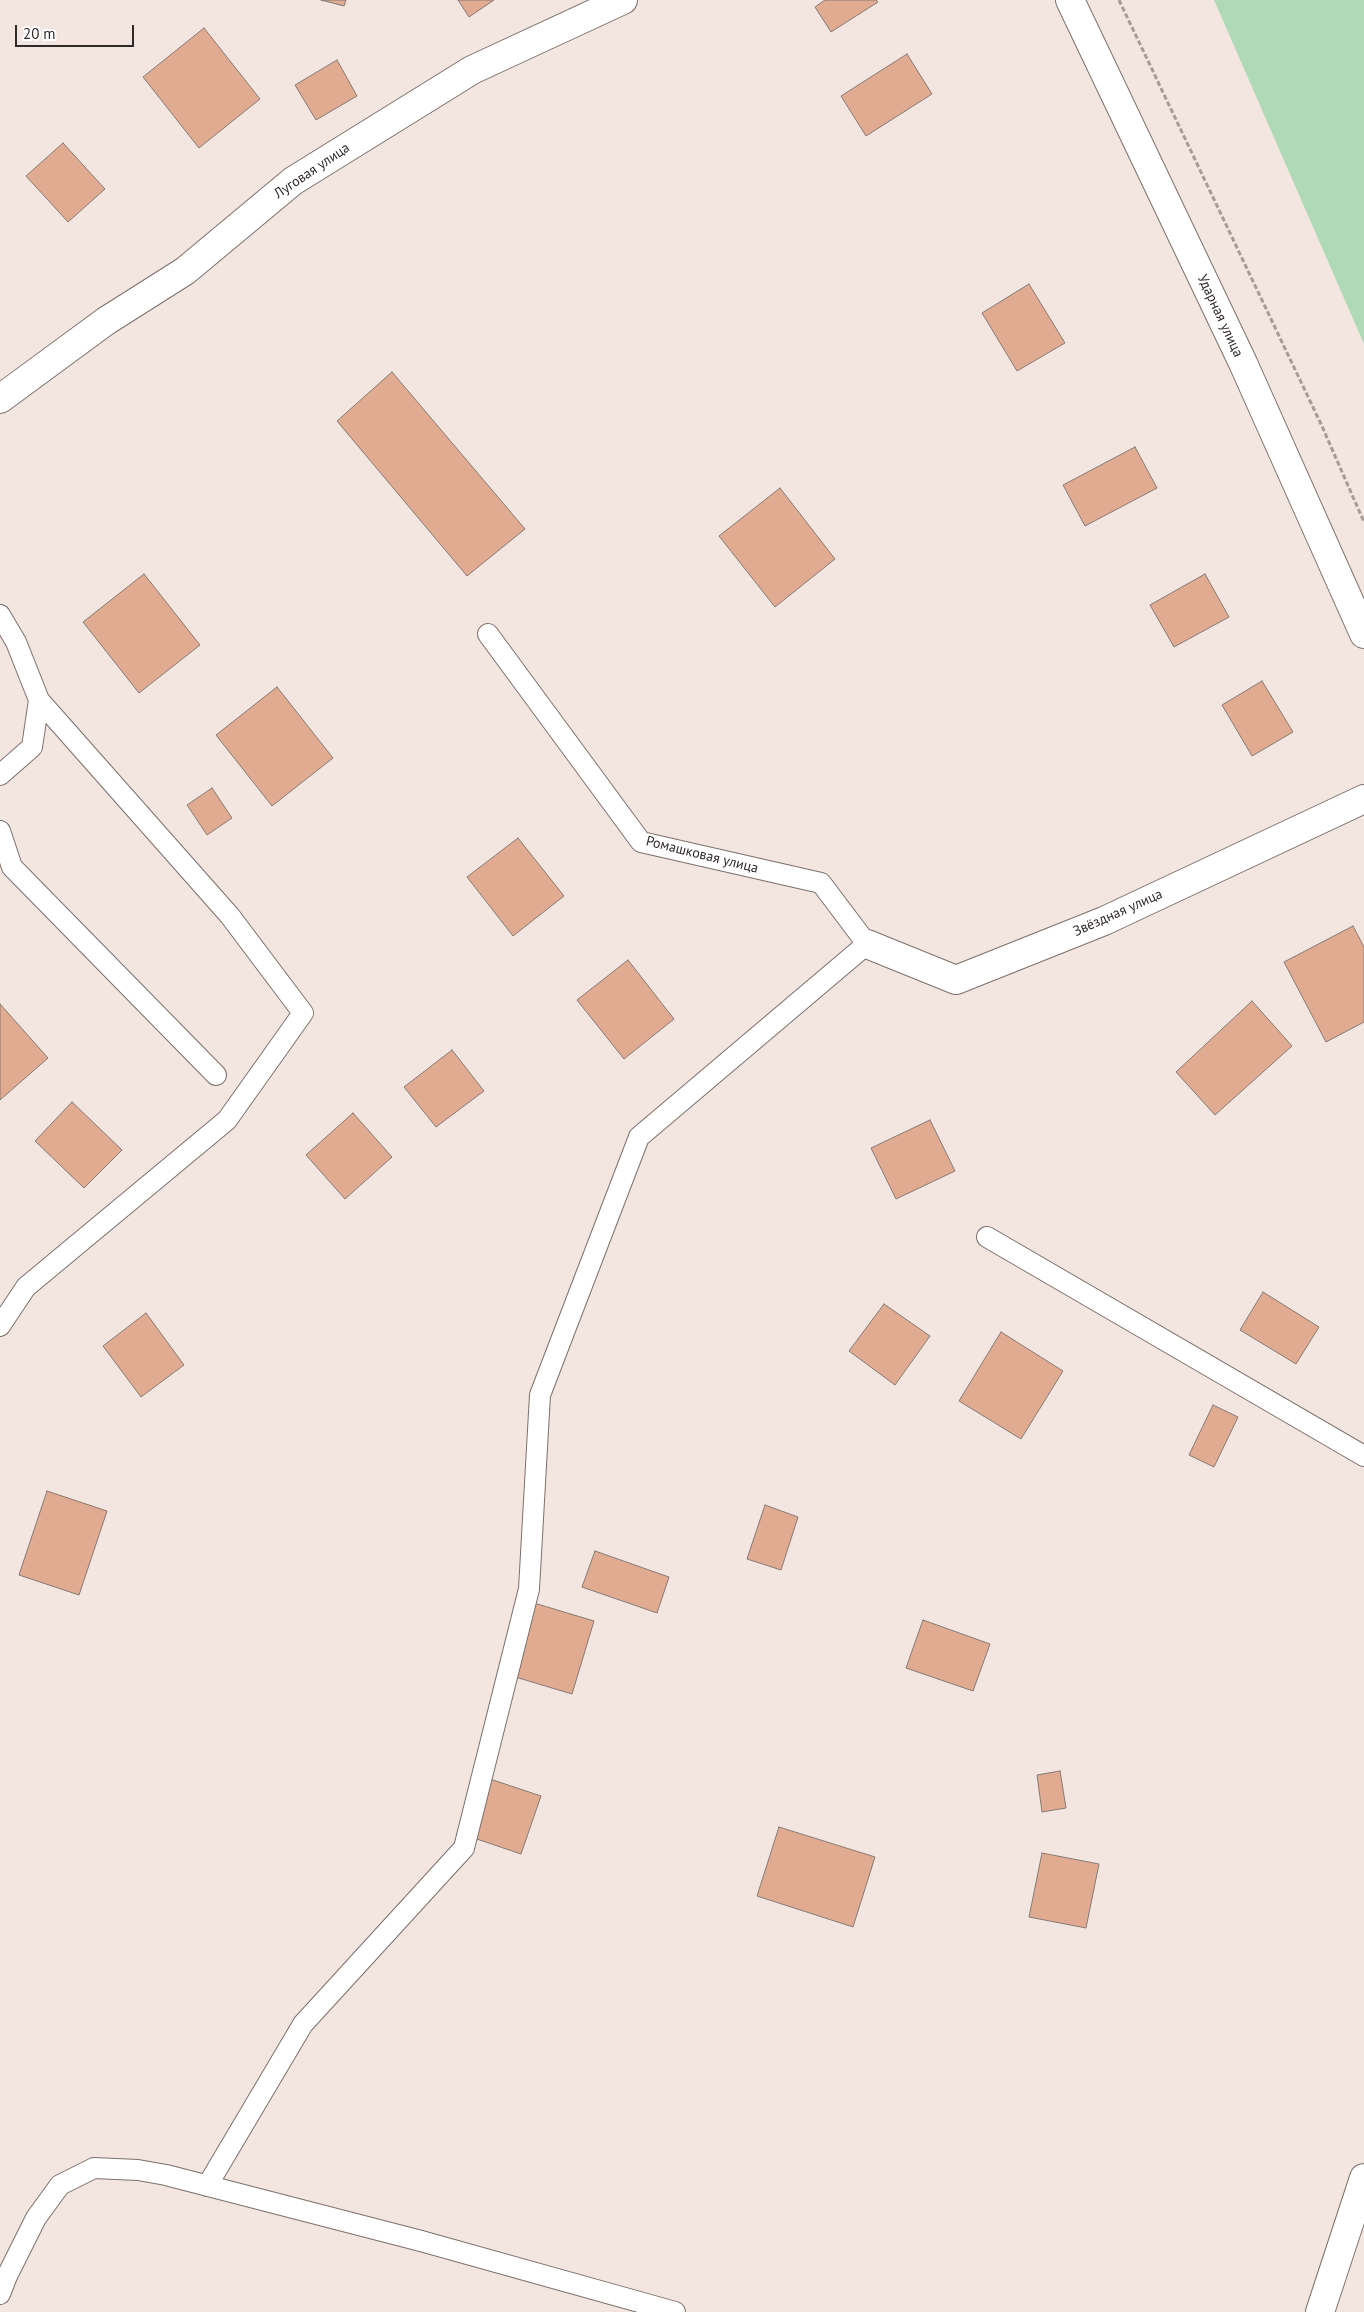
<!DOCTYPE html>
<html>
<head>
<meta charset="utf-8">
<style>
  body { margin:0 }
  #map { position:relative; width:1364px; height:2312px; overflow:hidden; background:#f3e6e0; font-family:"PT Sans",sans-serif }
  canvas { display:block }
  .scale { position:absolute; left:15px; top:25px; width:119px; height:22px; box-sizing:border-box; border:2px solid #2f2a28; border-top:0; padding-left:6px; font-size:15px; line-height:18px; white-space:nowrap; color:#2f2a28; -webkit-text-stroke:4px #fff; paint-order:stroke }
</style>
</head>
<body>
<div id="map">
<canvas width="1364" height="2312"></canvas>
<div class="scale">20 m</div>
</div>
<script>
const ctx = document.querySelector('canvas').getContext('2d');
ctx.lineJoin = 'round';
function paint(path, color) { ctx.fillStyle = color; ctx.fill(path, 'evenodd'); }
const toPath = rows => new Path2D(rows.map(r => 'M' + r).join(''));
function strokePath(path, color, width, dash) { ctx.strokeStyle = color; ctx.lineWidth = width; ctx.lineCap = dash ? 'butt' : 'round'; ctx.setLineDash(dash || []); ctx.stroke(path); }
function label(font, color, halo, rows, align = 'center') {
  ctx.font = font + ' "PT Sans",sans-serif'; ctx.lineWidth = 4; ctx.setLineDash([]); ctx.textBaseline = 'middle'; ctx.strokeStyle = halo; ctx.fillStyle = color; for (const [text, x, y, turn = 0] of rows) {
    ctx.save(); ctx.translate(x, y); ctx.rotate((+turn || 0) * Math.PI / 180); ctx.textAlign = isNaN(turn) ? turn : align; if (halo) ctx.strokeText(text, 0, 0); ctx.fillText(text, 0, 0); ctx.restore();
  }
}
paint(toPath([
  [1214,0,1364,0,1364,344]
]), '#b0dab7');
const building = toPath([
  [321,0,346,0,344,6,321,0],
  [458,0,494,0,469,17,458,0],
  [825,0,876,0,878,2,831,32,815,7,825,0],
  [204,28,260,99,199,148,143,77,204,28],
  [907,54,932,94,866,136,841,96,907,54],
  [337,60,357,96,316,120,295,85,337,60],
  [63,143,105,189,68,222,26,176,63,143],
  [1029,284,1065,343,1017,371,982,313,1029,284],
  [392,372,525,529,467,576,337,421,392,372],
  [1135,447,1157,488,1085,526,1063,485,1135,447],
  [780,488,835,559,775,607,719,536,780,488],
  [144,574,200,645,139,693,83,622,144,574],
  [1205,574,1229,617,1174,647,1150,605,1205,574],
  [1262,681,1293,732,1252,756,1222,705,1262,681],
  [277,687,333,758,272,806,216,735,277,687],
  [212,788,232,818,207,835,187,805,212,788],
  [518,838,564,896,513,936,467,877,518,838],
  [1353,926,1364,947,1364,1022,1326,1042,1284,962,1353,926],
  [628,960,674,1019,624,1059,577,1000,628,960],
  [1252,1001,1292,1046,1215,1115,1176,1072,1252,1001],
  [0,1004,48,1058,0,1100,0,1004],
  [452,1050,484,1091,436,1127,404,1087,452,1050],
  [72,1102,122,1150,84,1188,35,1141,72,1102],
  [353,1113,392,1157,345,1199,306,1155,353,1113],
  [930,1120,955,1171,896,1199,871,1148,930,1120],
  [1263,1292,1319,1327,1296,1364,1240,1330,1263,1292],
  [884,1304,930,1336,895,1385,849,1351,884,1304],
  [146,1313,184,1365,141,1397,103,1346,146,1313],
  [1001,1332,1063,1371,1021,1439,959,1401,1001,1332],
  [1213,1405,1238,1417,1214,1467,1189,1455,1213,1405],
  [47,1491,107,1511,79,1595,19,1575,47,1491],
  [765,1505,798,1517,781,1570,747,1559,765,1505],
  [595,1551,669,1577,657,1613,582,1587,595,1551],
  [534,1603,594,1621,572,1694,512,1676,534,1603],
  [923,1620,990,1644,973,1691,906,1668,923,1620],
  [1060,1771,1066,1808,1042,1812,1037,1775,1060,1771],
  [481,1776,541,1796,521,1854,462,1834,481,1776],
  [779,1827,875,1857,853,1927,757,1896,779,1827],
  [1042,1853,1099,1864,1086,1928,1029,1917,1042,1853]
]);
paint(building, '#e1ab91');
strokePath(building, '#857a74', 1);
const lane = toPath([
  [0,615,16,642,39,700,32,747,0,775],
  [0,831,12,867,216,1075],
  [987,1237,1364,1456],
  [0,1326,26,1287,227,1120,303,1013,230,916,39,700],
  [207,2186,303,2024,464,1848,529,1589,540,1395,639,1137,867,944,821,883,641,842,488,634],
  [0,2294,7,2276,36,2218,60,2185,94,2168,138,2170,166,2175,421,2241,675,2312]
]);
const street = toPath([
  [0,399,106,321,185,271,293,181,472,70,623,0],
  [867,944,956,980,1104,921,1364,799],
  [1320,2312,1364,2178]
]);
const secondary = toPath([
  [1070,0,1243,363,1364,634]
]);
strokePath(lane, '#7c706b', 22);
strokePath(street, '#7c706b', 30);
strokePath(secondary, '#7c706b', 30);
strokePath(toPath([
  [1119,0,1321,424,1364,522]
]), '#a59b97', 3, [5, 2.5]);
strokePath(lane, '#fff', 20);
strokePath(street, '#fff', 28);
strokePath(secondary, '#fff', 28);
label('14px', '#2f2a28', '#fff', [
  ["Луговая улица",312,171,-34],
  ["Ударная улица",1220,316,65],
  ["Ромашковая улица",702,855,14],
  ["Звёздная улица",1118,913,-24]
]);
</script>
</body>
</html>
